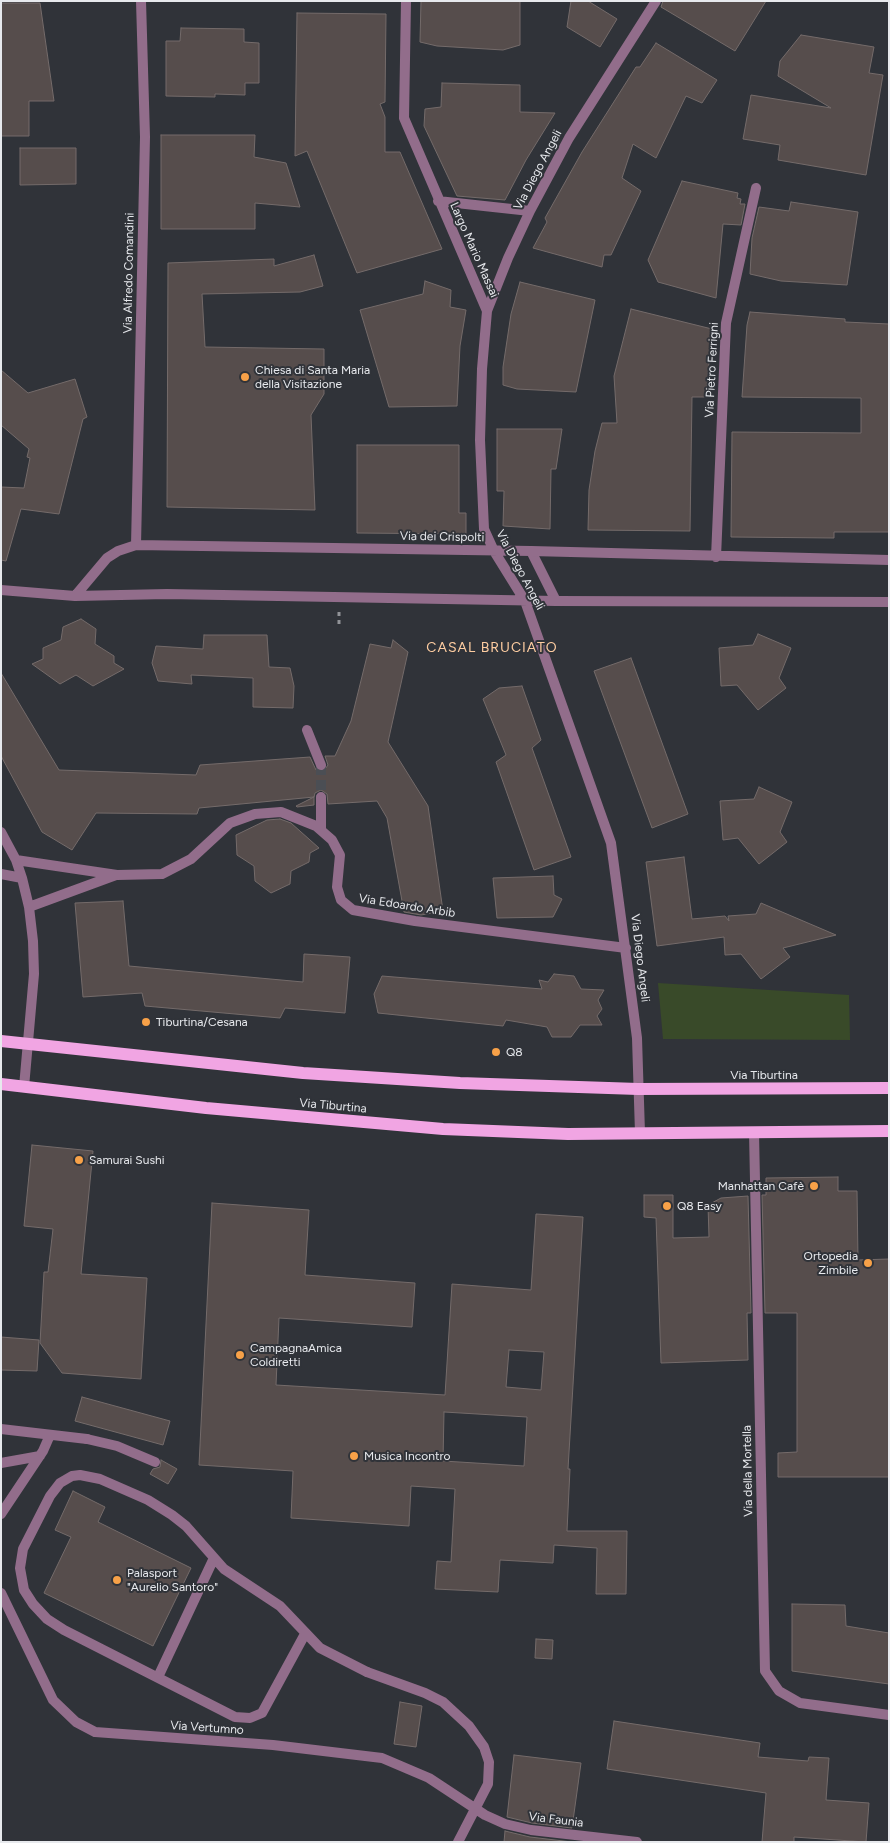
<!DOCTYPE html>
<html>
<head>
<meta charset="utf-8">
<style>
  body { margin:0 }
  #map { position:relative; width:890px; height:1843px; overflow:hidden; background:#303339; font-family:Figtree,sans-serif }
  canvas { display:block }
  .frame { position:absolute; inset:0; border:2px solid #e7e9ed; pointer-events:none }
</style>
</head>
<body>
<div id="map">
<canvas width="890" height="1843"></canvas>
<div class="frame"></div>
</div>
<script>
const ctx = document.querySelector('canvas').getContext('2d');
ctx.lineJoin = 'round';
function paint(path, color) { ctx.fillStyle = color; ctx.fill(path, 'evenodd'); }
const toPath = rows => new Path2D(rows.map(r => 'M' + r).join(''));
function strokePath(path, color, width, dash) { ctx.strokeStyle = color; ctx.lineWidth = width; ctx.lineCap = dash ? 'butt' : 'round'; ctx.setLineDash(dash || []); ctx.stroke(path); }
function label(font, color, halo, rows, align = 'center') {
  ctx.font = font + ' Figtree,sans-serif'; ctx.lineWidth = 4; ctx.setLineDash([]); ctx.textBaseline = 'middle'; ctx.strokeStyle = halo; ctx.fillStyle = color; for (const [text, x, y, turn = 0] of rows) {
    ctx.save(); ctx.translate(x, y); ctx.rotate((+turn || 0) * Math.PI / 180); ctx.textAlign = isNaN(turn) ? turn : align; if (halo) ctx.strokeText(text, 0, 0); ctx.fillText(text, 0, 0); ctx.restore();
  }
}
paint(toPath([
  [658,983,849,995,850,1040,663,1039]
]), '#394a29');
const building = toPath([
  [421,1,520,1,520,45,503,50,437,46,420,42,421,1],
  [571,1,588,1,617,19,600,47,567,27,571,1],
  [663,1,766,1,735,51,661,7,663,1],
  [1,3,40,3,54,101,29,101,29,136,1,136,1,3],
  [297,13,386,14,385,102,380,104,385,117,385,152,400,152,442,249,357,273,307,151,295,156,297,13],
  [181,28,244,29,244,42,259,43,259,83,245,83,245,95,215,94,215,97,166,96,166,41,180,41,181,28],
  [801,35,874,47,869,73,883,75,866,175,778,160,780,145,743,139,751,95,831,108,778,76,780,61,801,35],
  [656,43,717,80,702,103,686,96,656,158,633,144,622,178,641,191,611,255,604,255,602,267,533,248,547,222,545,218,582,152,636,67,640,67,656,43],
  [442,83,520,85,520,112,555,113,526,160,505,200,457,196,424,126,425,109,441,107,442,83],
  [161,135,255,135,254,157,286,163,300,207,255,203,255,229,161,229,161,135],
  [20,148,76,148,76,184,20,185,20,148],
  [682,181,738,193,737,198,741,199,740,204,745,204,741,225,723,224,716,298,658,282,648,260,682,181],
  [791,202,858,212,847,285,781,281,750,274,752,238,759,207,789,211,791,202],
  [314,255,323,286,300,292,202,294,205,347,324,349,324,394,311,415,315,510,167,507,168,263,274,259,274,266,314,255],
  [425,281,451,290,450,307,466,310,460,346,457,406,389,407,360,310,423,294,425,281],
  [520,282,595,300,576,392,517,389,503,385,503,367,511,314,520,282],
  [631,309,712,329,706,397,692,397,690,531,588,530,589,490,595,451,602,423,617,423,614,376,631,309],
  [750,312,845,319,845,322,889,324,889,532,834,532,834,538,731,537,732,432,861,433,861,398,742,397,747,325,750,312],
  [1,370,28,393,75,379,87,417,83,419,59,514,21,509,6,561,1,560,1,487,24,488,30,458,27,457,29,449,1,425,1,370],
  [497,429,562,429,556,469,551,469,550,529,503,526,504,491,497,491,497,429],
  [357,445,459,445,459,513,466,513,466,534,357,533,357,445],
  [81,619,96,629,95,644,114,656,114,663,124,669,93,686,76,675,60,684,32,664,43,659,43,648,61,640,63,627,81,619],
  [758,634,791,648,779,678,786,688,758,710,737,685,721,686,719,648,753,645,758,634],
  [204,635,267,635,269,667,290,668,294,686,293,708,253,707,253,678,191,675,192,684,158,681,152,663,156,646,203,649,204,635],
  [393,640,408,652,388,742,428,806,443,911,421,915,404,912,387,818,377,801,328,804,327,794,321,790,315,793,314,797,199,808,197,814,96,813,72,850,42,832,1,756,1,673,59,770,196,775,200,765,310,757,316,770,323,772,328,765,325,756,335,756,351,721,370,644,391,648,393,640],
  [631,658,688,814,652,828,594,671,631,658],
  [522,686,541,740,532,748,571,857,534,870,496,762,506,755,483,699,499,688,522,686],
  [759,787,792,802,780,832,787,842,759,864,738,838,723,840,720,801,754,799,759,787],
  [314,797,314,805,297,807,296,806,314,797],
  [280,819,291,823,319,848,310,853,309,862,291,871,290,884,271,893,255,881,254,866,237,855,236,835,267,820,280,819],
  [684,857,692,919,725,916,729,921,728,916,756,914,761,903,836,935,783,948,790,957,761,979,741,954,725,955,724,937,657,946,646,862,684,857],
  [553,876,554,895,562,899,553,917,497,918,493,878,553,876],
  [123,901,129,966,303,982,304,954,350,957,345,1013,285,1008,280,1018,145,1006,142,993,83,997,75,903,123,901],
  [554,974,574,976,581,989,604,990,598,1000,602,1009,597,1016,602,1025,580,1025,571,1037,552,1037,547,1027,506,1020,503,1026,378,1013,374,994,382,976,542,989,539,980,548,982,554,974],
  [32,1145,93,1151,81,1274,147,1278,141,1379,62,1373,40,1343,44,1272,48,1272,53,1229,24,1226,32,1145],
  [838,1177,838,1191,857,1191,858,1260,889,1259,889,1477,778,1477,778,1453,797,1452,797,1313,765,1313,762,1195,766,1195,766,1178,838,1177],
  [644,1195,673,1195,673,1238,709,1237,708,1205,721,1198,748,1196,751,1313,747,1313,748,1360,661,1363,656,1218,644,1217,644,1195],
  [212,1203,309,1210,305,1275,415,1283,412,1327,279,1318,276,1385,445,1395,452,1284,531,1290,536,1214,583,1217,568,1469,570,1469,567,1531,627,1531,626,1594,596,1594,597,1548,554,1545,553,1563,500,1560,498,1592,435,1589,437,1561,451,1562,455,1489,411,1486,409,1526,291,1518,293,1471,199,1465,212,1203],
  [509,1350,544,1352,541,1390,506,1387,509,1350],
  [444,1412,527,1417,524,1466,443,1461,444,1412],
  [1,1337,39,1340,37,1371,1,1370,1,1337],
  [82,1397,170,1421,163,1445,75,1421,82,1397],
  [161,1460,177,1469,168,1484,150,1474,153,1469,160,1467,161,1460],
  [73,1491,105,1507,98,1522,191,1568,153,1646,44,1593,71,1537,55,1530,73,1491],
  [792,1604,845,1605,846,1626,889,1633,889,1684,792,1671,792,1604],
  [536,1639,553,1640,552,1659,535,1658,536,1639],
  [400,1702,422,1706,416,1747,394,1744,400,1702],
  [614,1721,760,1743,758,1757,808,1761,809,1757,829,1758,826,1800,869,1803,866,1842,794,1837,794,1842,762,1842,766,1793,607,1769,614,1721],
  [514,1755,581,1763,572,1828,532,1823,507,1817,514,1755],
  [505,1831,530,1837,572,1842,504,1842,505,1831]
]);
paint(building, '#564d4c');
strokePath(building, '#746b6a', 1);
strokePath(toPath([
  [321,765,321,797]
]), '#4b4e54', 10, [10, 5]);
strokePath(toPath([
  [339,612,339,627]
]), '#919398', 3, [4, 4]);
strokePath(toPath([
  [531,551,556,601],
  [754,1132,765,1671,779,1691,800,1703,889,1715],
  [87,1439,117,1446,155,1462],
  [305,1634,262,1713,250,1718,235,1717,64,1630,47,1619,33,1604,24,1590,20,1568,23,1549,50,1496,60,1483,72,1476,80,1475,100,1479,148,1500,172,1515,186,1526,224,1569,280,1606,320,1648,367,1672],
  [158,1677,214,1558]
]), '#926d8b', 10);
strokePath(toPath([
  [406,1,404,118,487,311],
  [438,201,530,211],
  [136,545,145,137,141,1],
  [716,557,726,323,756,188],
  [1,590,75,596,167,594,556,601,889,602],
  [75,596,107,558,118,551,136,545,531,551,889,560],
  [307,730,321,765],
  [321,830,321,797],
  [1,832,16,860,22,878,29,907,33,941,34,974,24,1087],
  [16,860,117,875,162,874,191,859,230,823,255,814,281,812,316,826,332,840,340,855,337,887,341,900,353,910,415,921,626,948],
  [1,874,22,878],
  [29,907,116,875],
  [640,1133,637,1038,611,843,525,601,494,551,484,529,480,440,482,369,487,311,508,258,530,211,569,138,656,1],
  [1,1429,87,1439],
  [1,1463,40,1456],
  [1,1514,43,1451,50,1435],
  [1,1593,53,1700,76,1722,95,1732,273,1745,382,1758,429,1778,485,1815,505,1824,531,1830,637,1842],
  [367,1672,425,1693,443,1702,469,1726,484,1747,489,1762,488,1784,458,1842]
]), '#926d8b', 10);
strokePath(toPath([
  [1,1041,303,1073,460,1083,638,1089,889,1088],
  [1,1084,206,1108,443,1129,568,1134,889,1131]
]), '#f1a5e3', 12);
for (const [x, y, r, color] of [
  [245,377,5,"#f7a148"],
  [146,1022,5,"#f7a148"],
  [496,1052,5,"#f7a148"],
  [79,1160,5,"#f7a148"],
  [814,1186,5,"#f7a148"],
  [667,1206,5,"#f7a148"],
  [868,1263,5,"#f7a148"],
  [240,1355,5,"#f7a148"],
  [354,1456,5,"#f7a148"],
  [117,1580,5,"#f7a148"]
]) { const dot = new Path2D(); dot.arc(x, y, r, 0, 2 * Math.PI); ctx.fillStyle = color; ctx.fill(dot); strokePath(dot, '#303339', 2); }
label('12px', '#e7e9ed', '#303339', [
  ["Via Diego Angeli",538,170,-62],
  ["Largo Mario Massai",474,250,66],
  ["Via Alfredo Comandini",129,273,-89],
  ["Via Pietro Ferrigni",712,370,-87],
  ["Via dei Crispolti",442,537,1],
  ["Via Diego Angeli",520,570,62],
  ["Via Edoardo Arbib",407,906,9],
  ["Via Diego Angeli",640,958,83],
  ["Via Tiburtina",764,1075],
  ["Via Tiburtina",333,1106,5],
  ["Via della Mortella",748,1471,-91],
  ["Via Vertumno",207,1728,4],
  ["Via Faunia",556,1820,7]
]);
label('12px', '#e7e9ed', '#303339', [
  ["Chiesa di Santa Maria",255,370],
  ["della Visitazione",255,384],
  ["Tiburtina/Cesana",156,1022],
  ["Q8",506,1052],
  ["Samurai Sushi",89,1160],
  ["Manhattan Cafè",804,1186,"right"],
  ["Q8 Easy",677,1206],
  ["Ortopedia",858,1256,"right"],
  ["Zimbile",858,1270,"right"],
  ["CampagnaAmica",250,1348],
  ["Coldiretti",250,1362],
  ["Musica Incontro",364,1456],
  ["Palasport",127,1573],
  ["\"Aurelio Santoro\"",127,1587]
], 'left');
ctx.letterSpacing = '1px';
label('14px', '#fecda1', '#303339', [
  ["CASAL BRUCIATO",492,648]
]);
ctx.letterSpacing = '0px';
</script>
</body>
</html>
